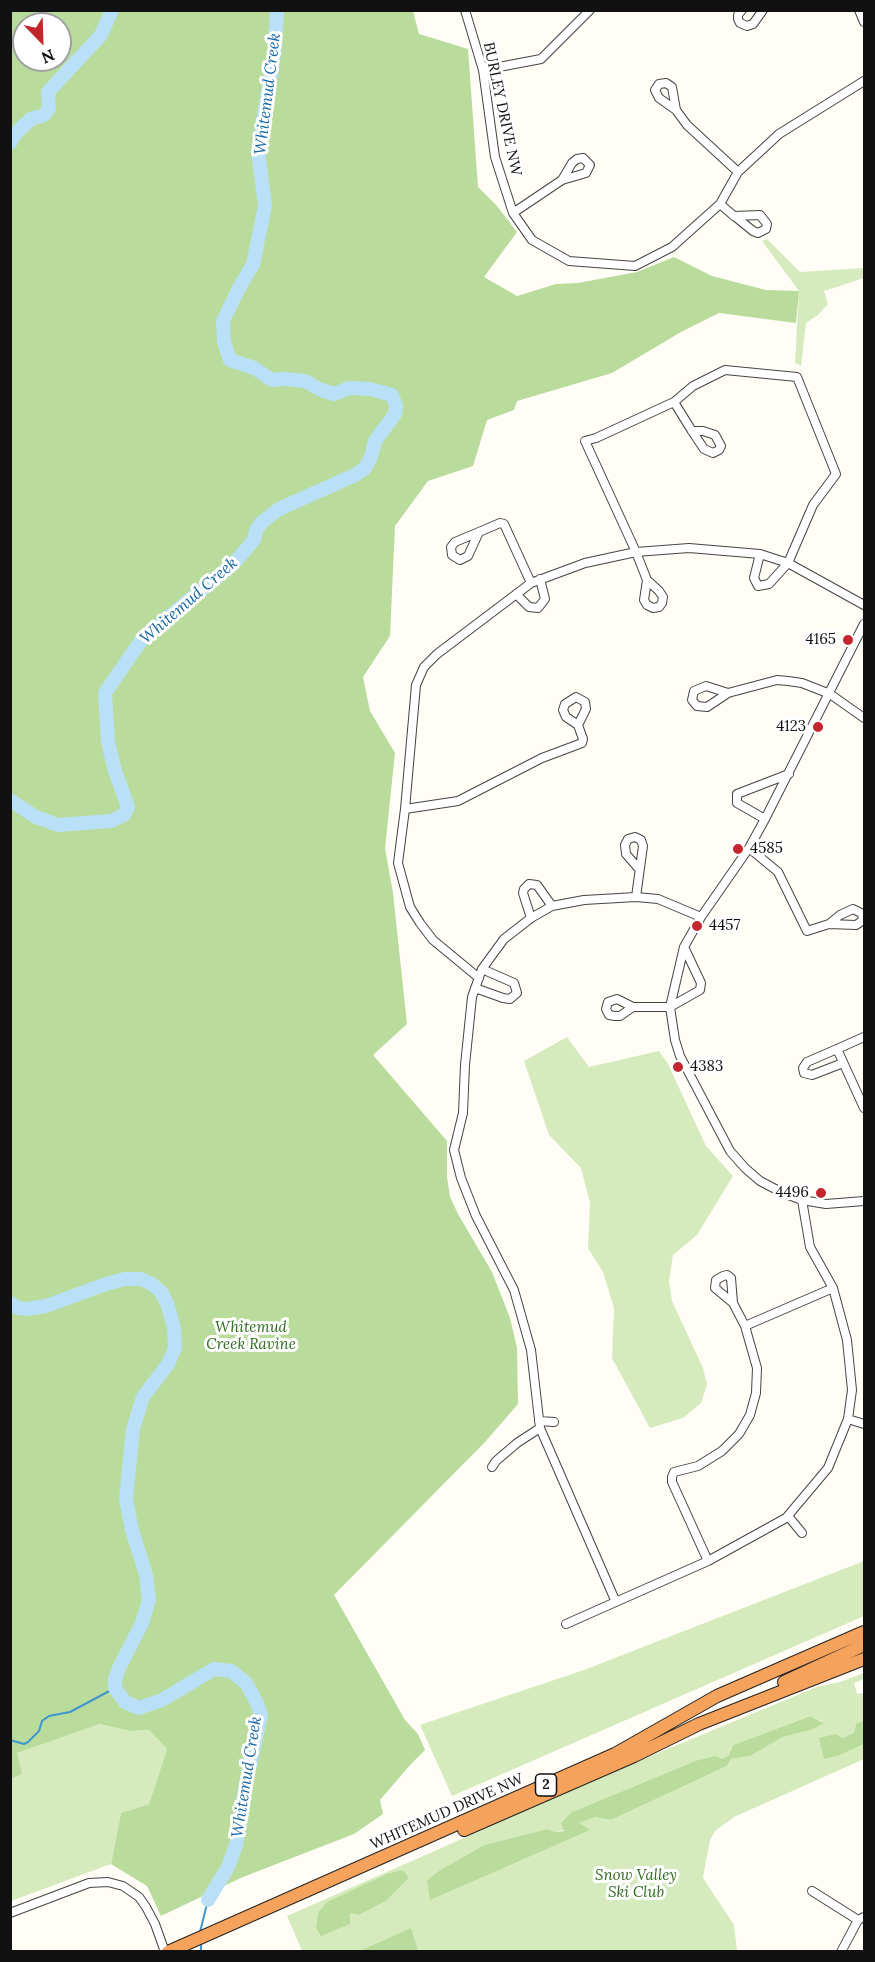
<!DOCTYPE html>
<html>
<head>
<meta charset="utf-8">
<style>
  body { margin:0 }
  #map { position:relative; width:875px; height:1962px; overflow:hidden; background:#fffdf5; font-family:Lora,serif }
  canvas { display:block }
  .frame { position:absolute; inset:0; border:12px solid #111; pointer-events:none }
  .north { position:absolute; left:12px; top:12px; width:60px; height:60px; box-sizing:border-box; background:#fff; border:2px solid #a0a0a0; border-radius:50%; rotate:157deg; font-size:16px; font-weight:700; line-height:24px; text-align:center; color:#111 }
  .north::after { content:''; display:block; margin:auto; width:21px; height:27px; background:#c4262e; clip-path:polygon(50% 0,100% 100%,50% 72%,0 100%) }
</style>
</head>
<body>
<div id="map">
<canvas width="875" height="1962"></canvas>
<div class="frame"></div>
<div class="north">N</div>
</div>
<script>
const ctx = document.querySelector('canvas').getContext('2d');
ctx.lineJoin = 'round';
function paint(path, color) { ctx.fillStyle = color; ctx.fill(path, 'evenodd'); }
const toPath = rows => new Path2D(rows.map(r => 'M' + r).join(''));
function strokePath(path, color, width, dash) { ctx.strokeStyle = color; ctx.lineWidth = width; ctx.lineCap = dash ? 'butt' : 'round'; ctx.setLineDash(dash || []); ctx.stroke(path); }
function label(font, color, halo, rows, align = 'center') {
  ctx.font = font + ' Lora,serif'; ctx.lineWidth = 6; ctx.setLineDash([]); ctx.textBaseline = 'middle'; ctx.strokeStyle = halo; ctx.fillStyle = color; for (const [text, x, y, turn = 0] of rows) {
    ctx.save(); ctx.translate(x, y); ctx.rotate((+turn || 0) * Math.PI / 180); ctx.textAlign = isNaN(turn) ? turn : align; if (halo) ctx.strokeText(text, 0, 0); ctx.fillText(text, 0, 0); ctx.restore();
  }
}
paint(toPath([
  [767,239,800,272,864,268,864,278,824,291,828,304,818,315,806,323,801,366,795,363,799,291,762,241],
  [567,1037,589,1067,659,1051,668,1064,706,1146,733,1176,697,1235,673,1255,669,1281,672,1301,703,1368,707,1384,701,1403,683,1418,650,1428,612,1358,614,1308,603,1272,588,1248,590,1203,581,1168,549,1135,524,1061],
  [864,1561,864,1616,452,1796,420,1725,584,1670],
  [864,1673,864,1679,854,1683,857,1694,864,1693,864,1721,856,1723,854,1733,842,1738,836,1734,840,1755,864,1744,864,1759,734,1817,715,1831,710,1840,703,1878,734,1925,737,1951,302,1951,287,1916,482,1830,489,1823,817,1687,840,1682],
  [809,1716,822,1721,823,1723,811,1730,783,1737,750,1756,731,1759,727,1766,611,1820,595,1817,578,1823,589,1830,427,1880,440,1870,484,1845,547,1829,556,1832,564,1830,572,1812,695,1761,722,1759,729,1755,733,1745],
  [409,1878,386,1901,359,1915,350,1913],
  [100,1724,130,1731,149,1730,167,1749,149,1804,121,1813,111,1864,11,1901,11,1779,22,1774,16,1753]
]), '#d5ebbd');
paint(toPath([
  [11,10,413,11,419,34,468,49,478,187,497,206,517,232,484,277,517,296,556,284,578,283,637,272,674,257,712,276,766,290,799,291,796,323,719,313,681,332,612,373,517,401,514,410,487,420,473,466,428,481,395,526,390,636,363,677,370,711,395,753,385,848,393,893,407,1024,373,1055,447,1141,447,1177,450,1197,458,1214,492,1272,510,1318,517,1348,518,1404,485,1442,334,1595,405,1720,418,1734,425,1750,411,1764,380,1800,383,1814,354,1834,243,1877,161,1916,147,1886,111,1864,121,1813,149,1804,167,1749,149,1730,130,1731,100,1724,17,1753,22,1774,11,1779],
  [24,24,60,24,60,60,24,60],
  [810,1716,824,1723,811,1730,783,1737,750,1756,731,1759,727,1766,611,1820,595,1817,579,1823,590,1830,430,1900,427,1880,440,1870,484,1845,547,1829,556,1832,564,1831,561,1823,572,1812,695,1761,715,1756,722,1759,729,1755,733,1745],
  [864,1721,864,1744,840,1755,824,1759,819,1738,836,1734,842,1738,854,1733,856,1723],
  [403,1870,409,1878,386,1901,359,1915,350,1913,350,1924,321,1936,316,1928,318,1913,327,1902,387,1874],
  [411,1928,418,1951,360,1951]
]), '#b9dc9c');
strokePath(toPath([
  [10,1740,24,1744,28,1742,39,1731,42,1721,49,1716,70,1712,115,1688],
  [200,1932,208,1900],
  [201,1943,201,1952]
]), '#3f96cf', 2);
strokePath(toPath([
  [10,143,17,132,31,119,44,115,49,108,48,92,101,35,112,10],
  [10,800,36,817,58,825,111,821,124,815,128,807,115,771,108,742,105,693,142,639,233,564,254,540,256,530,262,522,279,509,355,475,365,468,371,457,375,441,395,414,396,406,392,395,370,389,349,388,334,394,319,389,305,381,284,379,272,380,254,368,230,360,224,342,223,321,237,292,253,264,265,206,258,151,275,48,277,10],
  [10,1303,18,1308,27,1309,46,1306,106,1284,125,1279,141,1279,152,1284,162,1293,168,1306,174,1328,175,1348,168,1364,143,1397,133,1429,126,1499,132,1530,146,1575,149,1600,142,1623,119,1668,115,1679,115,1688,125,1702,139,1708,162,1700,214,1669,231,1671,246,1683,257,1703,261,1715,246,1783,236,1845,228,1867,208,1900]
]), '#b9e0f7', 14);
const minor = toPath([
  [465,10,483,70,495,157,513,213,532,240,569,261,635,266,672,247,720,204,738,172,779,134,864,81],
  [742,10,738,15,738,19,740,23,747,26,753,24,763,10],
  [859,10,864,22],
  [483,70,541,59,590,10],
  [676,110,672,87,666,83,659,84,655,90,659,98,676,110,687,125,738,172],
  [720,204,734,216,737,218,753,231,758,233,766,229,767,224,760,215,734,216],
  [513,213,562,180,586,173,590,165,583,158,577,159,572,163,562,180],
  [674,402,692,431,704,449,713,453,719,450,721,446,715,435,703,431,692,431],
  [479,532,468,556,460,560,452,555,451,547,455,542,479,532,500,523,504,524,531,583],
  [647,580,659,591,663,597,662,603,659,607,653,608,647,605,644,600,647,580,636,552,585,441,596,438,674,402,693,386,725,370,797,377,836,474,813,505,788,563,769,584,758,586,754,578,760,554],
  [516,594,529,607,538,608,545,599,540,579],
  [864,624,765,819,749,848,701,917,684,947,670,1007,675,1040,680,1056,730,1151,745,1168,760,1181,783,1193,802,1200,826,1204,864,1201],
  [728,693,706,686,694,691,692,700,697,706,707,707,728,693,777,680,788,681,802,683,830,694,864,718],
  [405,809,458,801,542,758,582,743,583,739,578,725,566,717,563,710,565,704,576,697,585,702,586,709,578,725],
  [765,819,737,803,737,794,789,774],
  [749,848,778,872,807,931,829,924,856,925,862,921,863,916,861,913,853,909,840,915,829,924],
  [636,897,643,846,641,840,635,837,628,839,625,845,626,854,639,869],
  [531,918,523,893,524,889,529,884,537,885,552,906],
  [479,978,433,940,420,923,410,907,398,863,405,809,416,685,424,667,437,654,531,583,585,563,636,552,689,548,760,554,788,563,864,605],
  [475,988,503,998,510,999,517,993,514,983,482,969],
  [633,1007,620,1016,615,1016,609,1015,606,1009,608,1002,617,999,633,1007,670,1007,700,990,701,983,684,947],
  [864,1037,837,1049,864,1108],
  [837,1049,807,1062,803,1068,804,1073,812,1075,843,1063],
  [733,1303,715,1288,716,1280,723,1276,727,1275,731,1278,733,1303,745,1326],
  [848,1419,864,1424],
  [539,1421,554,1422],
  [492,1467,496,1461,517,1443,540,1428],
  [788,1516,802,1533],
  [708,1561,672,1482,672,1477,674,1472,698,1466,722,1451,739,1434,750,1415,756,1393,757,1368,745,1326,833,1288],
  [615,1600,540,1428,531,1350,514,1290,476,1216,461,1178,454,1150,463,1113,465,1065,472,997,482,969,504,939,531,918,552,906,584,900,636,897,658,899,701,917],
  [566,1624,708,1561,786,1518,828,1468,848,1419,852,1390,847,1340,833,1288,810,1247,802,1200],
  [812,1891,858,1920],
  [10,1913,89,1883,108,1882,123,1886,139,1897,146,1907,155,1924,165,1952],
  [841,1952,858,1920,864,1917]
]);
const highway = toPath([
  [784,1682,864,1645],
  [464,1830,634,1756,699,1724,864,1659],
  [168,1952,615,1754,717,1696,864,1632]
]);
strokePath(minor, '#444', 10);
strokePath(highway, '#222', 14);
strokePath(minor, '#fff', 8);
strokePath(highway, '#f5a25d', 12);
for (const [x, y, r, color] of [
  [848,640,6,"#c4262e"],
  [818,727,6,"#c4262e"],
  [738,849,6,"#c4262e"],
  [697,926,6,"#c4262e"],
  [678,1067,6,"#c4262e"],
  [821,1193,6,"#c4262e"]
]) { const dot = new Path2D(); dot.arc(x, y, r, 0, 2 * Math.PI); ctx.fillStyle = color; ctx.fill(dot); strokePath(dot, '#fff', 2); }
for (const [x, y, w] of [
  [546,1785,21]
]) { const box = new Path2D(); box.roundRect(x - w / 2, y - 11, w, 22, 4.5); ctx.fillStyle = '#fff'; ctx.fill(box); strokePath(box, '#111', 1.5); }
label('bold 14px', '#111', null, [
  ["2",546,1785]
]);
label('15px', '#111', '#fff', [
  ["BURLEY DRIVE NW",502,109,78],
  ["WHITEMUD DRIVE NW",447,1812,-24]
]);
label('15px', '#111', '#fff', [
  ["4165",836,640],
  ["4123",806,727],
  ["4585",750,849,"left"],
  ["4457",709,926,"left"],
  ["4383",690,1067,"left"],
  ["4496",809,1193]
], 'right');
label('italic 15px', '#2f6b1f', '#fff', [
  ["Whitemud",251,1328],
  ["Creek Ravine",251,1345],
  ["Snow Valley",636,1876],
  ["Ski Club",636,1893]
]);
label('italic 16px', '#1768a6', '#fff', [
  ["Whitemud Creek",268,94,-83],
  ["Whitemud Creek",189,601,-41],
  ["Whitemud Creek",247,1777,-81]
]);
</script>
</body>
</html>
